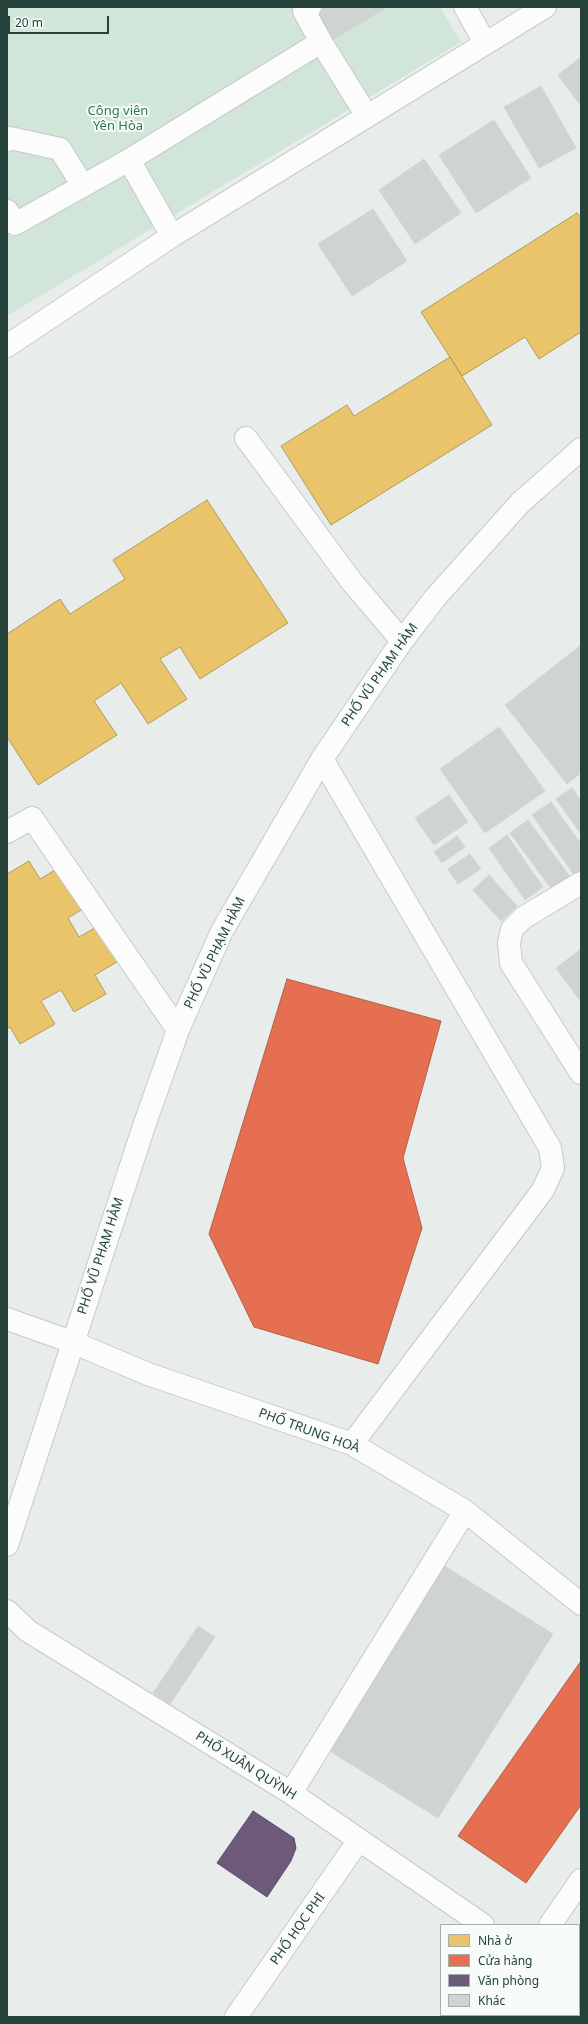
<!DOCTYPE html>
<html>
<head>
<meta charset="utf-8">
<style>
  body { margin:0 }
  #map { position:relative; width:588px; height:2024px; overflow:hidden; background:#e8edeb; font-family:"Noto Sans",sans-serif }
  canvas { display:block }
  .frame { position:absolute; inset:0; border:8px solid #24423a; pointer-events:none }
  .legend { position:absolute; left:440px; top:1924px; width:140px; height:92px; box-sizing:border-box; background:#f7fbf9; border:1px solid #a3b1ad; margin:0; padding:5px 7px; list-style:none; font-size:12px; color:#24423a }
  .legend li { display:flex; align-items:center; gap:8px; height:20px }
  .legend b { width:20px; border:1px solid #a3b1ad }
  .scale { position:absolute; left:8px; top:16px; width:101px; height:18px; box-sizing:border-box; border:2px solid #24423a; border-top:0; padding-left:5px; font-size:12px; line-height:14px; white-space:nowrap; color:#24423a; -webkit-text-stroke:3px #f7fbf9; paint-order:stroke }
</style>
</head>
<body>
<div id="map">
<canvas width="588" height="2024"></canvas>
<div class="frame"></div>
<ul class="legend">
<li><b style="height:11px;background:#e9c46a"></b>Nhà ở</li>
<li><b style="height:11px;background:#e76f51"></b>Cửa hàng</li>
<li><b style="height:11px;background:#6d597a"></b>Văn phòng</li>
<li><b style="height:11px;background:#cfd4d2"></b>Khác</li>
</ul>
<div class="scale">20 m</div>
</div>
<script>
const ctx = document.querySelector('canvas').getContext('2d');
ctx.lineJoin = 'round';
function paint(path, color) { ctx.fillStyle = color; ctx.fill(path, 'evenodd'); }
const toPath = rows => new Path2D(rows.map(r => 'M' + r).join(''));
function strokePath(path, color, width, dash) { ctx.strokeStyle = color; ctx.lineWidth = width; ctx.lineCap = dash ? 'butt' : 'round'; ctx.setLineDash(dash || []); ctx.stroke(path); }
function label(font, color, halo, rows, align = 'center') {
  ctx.font = font + ' "Noto Sans",sans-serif'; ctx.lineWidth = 4; ctx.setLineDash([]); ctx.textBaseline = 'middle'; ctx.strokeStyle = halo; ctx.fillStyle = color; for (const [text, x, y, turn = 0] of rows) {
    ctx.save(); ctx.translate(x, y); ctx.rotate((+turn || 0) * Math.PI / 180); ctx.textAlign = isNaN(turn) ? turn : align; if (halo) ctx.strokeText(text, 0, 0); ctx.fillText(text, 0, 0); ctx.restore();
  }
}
paint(toPath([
  [7,7,440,7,461,42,7,316]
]), '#d1e6d8');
const homes = toPath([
  [577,213,581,218,581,332,539,359,525,337,462,376,421,312,577,213],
  [450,357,492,425,331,525,281,446,347,405,354,416,450,357],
  [207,500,288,623,200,679,180,647,160,659,187,699,148,724,121,683,94,701,117,735,38,785,7,737,7,634,60,599,70,614,125,579,113,560,207,500],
  [72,860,96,901,68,918,79,937,105,922,125,957,95,975,106,994,74,1012,61,990,41,1001,55,1024,20,1044,10,1027,7,1029,7,874,29,861,40,879,72,860]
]);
paint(homes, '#e9c46a');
strokePath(homes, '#ae9d5c', 1);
const shops = toPath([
  [287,979,441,1021,403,1158,422,1228,378,1364,254,1327,209,1234,287,979],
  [581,1661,581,1805,526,1883,458,1836,581,1661]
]);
paint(shops, '#e76f51');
strokePath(shops, '#ac624a', 1);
const offices = toPath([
  [253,1811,294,1838,296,1848,291,1861,267,1897,217,1863,253,1811]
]);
paint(offices, '#6d597a');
strokePath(offices, '#575267', 1);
const building = toPath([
  [321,7,387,7,331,41,313,12,321,7],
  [581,57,581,106,558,75,581,57],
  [541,86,576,148,539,168,504,107,541,86],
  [494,120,531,178,476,213,439,155,494,120],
  [424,159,461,213,415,244,379,190,424,159],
  [373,209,407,261,352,296,318,244,373,209],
  [581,645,581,773,567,784,505,705,581,645],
  [499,727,545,791,485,833,440,769,499,727],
  [572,788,581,801,581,834,556,799,572,788],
  [449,795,468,822,434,845,415,818,449,795],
  [551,802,581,844,581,872,575,876,532,815,551,802],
  [528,820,571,878,553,891,510,833,528,820],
  [507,835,543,887,525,900,489,848,507,835],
  [457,836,465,847,442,863,434,852,457,836],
  [470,854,481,869,458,884,448,869,470,854],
  [489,875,517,906,501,921,473,890,489,875],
  [581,949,581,1002,556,968,581,949],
  [443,1565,553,1634,438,1818,328,1750,443,1565],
  [198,1626,215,1637,170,1704,153,1693,198,1626]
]);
paint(building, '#cfd4d2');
strokePath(building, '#d1d6d4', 1);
const minor = toPath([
  [310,7,304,11,321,42],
  [465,7,485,43],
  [7,140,10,138,60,149,83,186],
  [7,211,15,224,129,160],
  [172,236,129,160,321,42,367,116],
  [7,346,172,236,545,7],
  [246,438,352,582,402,641],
  [322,759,550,1148,553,1168,543,1190,352,1444],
  [7,832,32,818,178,1030],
  [581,883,523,918,512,929,509,943,511,963,581,1073],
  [7,1319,72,1342,148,1374,352,1444,465,1511,581,1604],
  [7,1545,144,1126,178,1030,222,931,322,759,402,641,435,598,520,503,581,449],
  [7,1611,28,1631,291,1793,483,1925],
  [291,1793,465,1511],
  [550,1925,581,1880],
  [579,2011,581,2013],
  [236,2017,359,1840],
  [488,2017,490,2015]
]);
strokePath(minor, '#c5cac8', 24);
strokePath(minor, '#fcfcfc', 22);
label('13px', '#2d7a4b', '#f7fbf9', [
  ["Công viên",118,111],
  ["Yên Hòa",118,126]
]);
label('13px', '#24423a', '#f7fbf9', [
  ["PHỐ VŨ PHẠM HÀM",380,675,-55],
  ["PHỐ VŨ PHẠM HÀM",215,953,-64],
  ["PHỐ VŨ PHẠM HÀM",101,1256,-72],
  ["PHỐ TRUNG HOÀ",309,1431,20],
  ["PHỐ XUÂN QUỲNH",246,1766,32],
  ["PHỐ HỌC PHI",298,1929,-55]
]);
</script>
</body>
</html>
